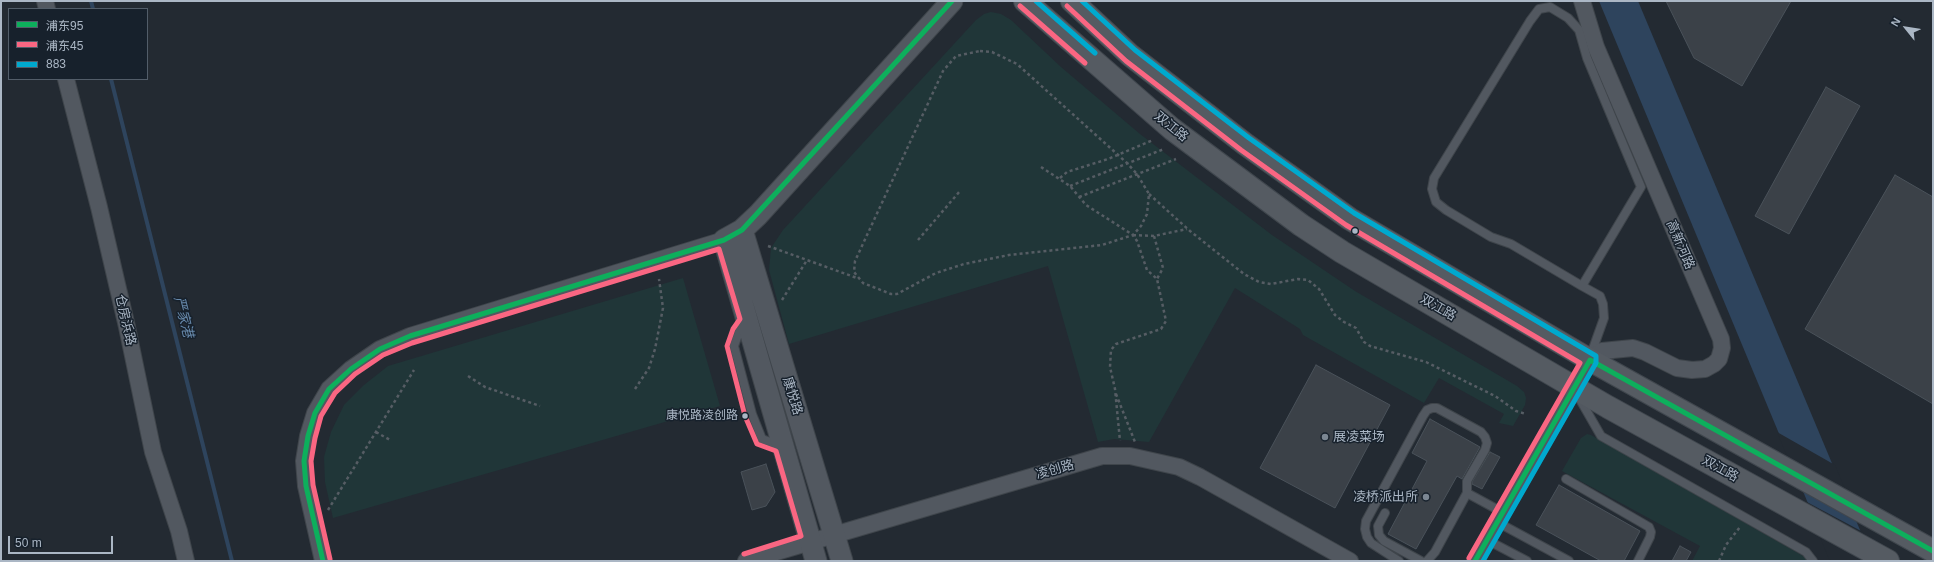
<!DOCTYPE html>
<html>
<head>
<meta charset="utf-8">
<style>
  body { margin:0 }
  #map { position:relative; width:1934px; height:562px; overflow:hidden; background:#232a32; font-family:Arial,"Noto Sans SC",sans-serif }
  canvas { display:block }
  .frame { position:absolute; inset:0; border:2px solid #abb7c5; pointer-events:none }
  .legend { position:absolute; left:8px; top:8px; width:140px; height:72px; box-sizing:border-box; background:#17212c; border:1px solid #525d69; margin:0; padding:5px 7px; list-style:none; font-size:12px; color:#abb7c5 }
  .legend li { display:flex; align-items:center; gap:8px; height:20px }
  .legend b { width:20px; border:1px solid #525d69 }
  .north { position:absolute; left:1886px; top:8px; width:40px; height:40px; -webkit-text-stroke:3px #17212c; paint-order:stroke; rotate:300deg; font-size:11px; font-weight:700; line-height:16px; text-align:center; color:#abb7c5 }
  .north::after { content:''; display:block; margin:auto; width:14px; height:18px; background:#abb7c5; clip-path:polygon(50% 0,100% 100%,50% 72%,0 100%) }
  .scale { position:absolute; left:8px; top:536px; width:105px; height:18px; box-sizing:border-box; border:2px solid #abb7c5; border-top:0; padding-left:5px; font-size:12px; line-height:14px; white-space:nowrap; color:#abb7c5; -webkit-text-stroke:3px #17212c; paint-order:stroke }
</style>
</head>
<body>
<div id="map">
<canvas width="1934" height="562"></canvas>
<div class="frame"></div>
<ul class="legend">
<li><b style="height:5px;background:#0daf5c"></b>浦东95</li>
<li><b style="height:5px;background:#fa6682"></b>浦东45</li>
<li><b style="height:5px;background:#00a9ce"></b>883</li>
</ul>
<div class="north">N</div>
<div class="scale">50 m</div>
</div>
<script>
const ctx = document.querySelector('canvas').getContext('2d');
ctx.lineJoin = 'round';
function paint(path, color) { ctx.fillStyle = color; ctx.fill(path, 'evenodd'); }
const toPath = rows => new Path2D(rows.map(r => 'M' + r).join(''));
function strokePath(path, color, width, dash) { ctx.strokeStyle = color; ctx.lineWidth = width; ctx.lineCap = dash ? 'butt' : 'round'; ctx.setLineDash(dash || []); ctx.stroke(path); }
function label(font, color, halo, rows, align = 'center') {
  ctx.font = font + ' Arial,"Noto Sans SC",sans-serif'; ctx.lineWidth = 3; ctx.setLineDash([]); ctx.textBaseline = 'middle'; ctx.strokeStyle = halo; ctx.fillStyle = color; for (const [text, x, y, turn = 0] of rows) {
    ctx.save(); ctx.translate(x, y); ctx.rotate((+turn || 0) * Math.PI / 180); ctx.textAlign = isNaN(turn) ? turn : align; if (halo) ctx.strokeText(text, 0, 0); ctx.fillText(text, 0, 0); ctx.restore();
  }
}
paint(toPath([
  [991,12,1001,14,1011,20,1061,67,1140,134,1272,235,1355,291,1517,386,1524,392,1526,398,1525,405,1513,426,1499,423,1504,414,1439,378,1424,403,1303,335,1300,329,1235,288,1149,442,1114,439,1098,442,1048,266,789,344,769,270,771,248,783,230,976,20,984,14],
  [683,278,720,406,333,518,325,482,324,457,331,432,344,405,364,385,388,366],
  [1587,434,1591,435,1812,561,1692,561,1700,546,1562,471,1581,438]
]), '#203638');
paint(toPath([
  [1599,1,1638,1,1873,561,1832,561]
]), '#2e445d');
paint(toPath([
  [1777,432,1835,465,1859,523,1801,490],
  [1805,501,1863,532,1875,561,1833,561,1829,559]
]), '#232a32');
strokePath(toPath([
  [91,1,93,9],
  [111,79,232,561]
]), '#2e445d', 4);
const building = toPath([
  [1666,1,1791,1,1742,86,1694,58,1666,1],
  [1826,87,1860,106,1789,234,1755,216,1826,87],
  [1895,175,1933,197,1933,404,1805,329,1895,175],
  [1316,365,1390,405,1335,508,1260,468,1316,365],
  [1430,419,1480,447,1462,479,1457,476,1416,549,1388,534,1427,461,1412,453,1430,419],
  [1490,452,1500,457,1482,489,1472,484,1472,482,1490,452],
  [766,464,775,492,766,506,752,510,741,472,766,464],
  [1559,485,1640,531,1624,561,1601,561,1536,525,1559,485],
  [1680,546,1691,552,1686,561,1672,561,1680,546]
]);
paint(building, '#3b4148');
strokePath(building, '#4a525a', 1);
const service = toPath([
  [1582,286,1641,187,1587,58,1579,30,1568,18,1550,7,1539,9,1530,21,1434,178,1432,189,1436,202,1446,210,1491,237,1511,244,1582,286,1600,296,1603,304,1604,318,1590,357],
  [745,322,739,332,734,346,752,414,762,439,781,446],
  [1578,396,1601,436,1806,552,1813,561],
  [1566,479,1649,527,1651,532,1650,537,1638,561],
  [1467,493,1502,512],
  [1385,513,1378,526,1379,535,1384,541,1421,561],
  [1497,522,1569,561],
  [1487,540,1527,561],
  [1399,561,1371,543,1367,537,1365,529,1366,521,1423,416,1427,410,1432,408,1437,408,1481,432,1485,437,1487,443,1485,450,1467,481,1467,493,1435,552,1427,561]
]);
const minor = toPath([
  [45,1,47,9],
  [66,79,99,207,127,327,153,452,179,531,186,561],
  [323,561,306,486,304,461,308,436,315,413,329,389,351,369,380,349,410,336,724,240],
  [746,561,1102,456,1130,456,1179,467,1200,477,1350,561],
  [1475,561,1590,360,1602,351,1633,348,1645,352,1677,368,1692,370,1705,369,1714,364,1719,359,1722,348,1721,339,1596,47,1582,1]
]);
const tertiary = toPath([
  [742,230,842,561],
  [816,561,724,240,742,230,758,215,952,1]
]);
const primary = toPath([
  [1025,1,1172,129,1301,225,1342,252,1608,407,1888,561],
  [1072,1,1130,55,1245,144,1350,219,1590,360,1933,551]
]);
strokePath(service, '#3f454b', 10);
strokePath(minor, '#3f454b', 18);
strokePath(tertiary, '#3f454b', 23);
strokePath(primary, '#40474e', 24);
strokePath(toPath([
  [980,51,992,52,1017,64,1127,163,1137,174,1149,194,1147,214,1141,226,1133,235,1102,245,1009,255,964,264,936,273,897,294,891,294,863,283,854,272,855,261,943,71,956,56,980,51],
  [1041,167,1070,186,1086,205,1133,235,1137,241,1147,270,1157,279,1166,321,1161,329,1116,344,1111,350,1110,367,1115,389,1120,441],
  [1060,178,1067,172,1108,159,1153,140],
  [1070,186,1164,149],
  [1149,194,1190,231,1244,274,1259,282,1271,284,1298,279,1308,280,1319,289,1335,315,1344,322,1356,328,1364,342,1370,346,1426,362,1495,396,1516,411,1526,414],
  [1079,197,1176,159],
  [1133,235,1154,236,1187,229],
  [1154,236,1163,268,1157,279],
  [918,240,960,191],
  [768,246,857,278],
  [782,300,807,260],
  [468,376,485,387,540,406],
  [635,389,649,368,655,349,663,308,659,279],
  [1116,394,1135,442],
  [376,432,390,440],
  [328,510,414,370],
  [1719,561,1726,545,1740,527]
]), '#565d64', 2.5, [3, 3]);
strokePath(service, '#525860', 8);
strokePath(minor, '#525860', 16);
strokePath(tertiary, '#525860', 21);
strokePath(primary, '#555b62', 22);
strokePath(toPath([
  [323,561,306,486,304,461,308,436,315,413,329,389,351,369,380,349,410,336,724,240,742,230,952,1],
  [1475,561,1590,360,1933,551]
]), '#0daf5c', 5);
strokePath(toPath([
  [1020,6,1085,63],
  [1067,6,1126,61,1241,150,1346,225,1580,363,1469,558],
  [330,559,313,485,311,461,315,438,321,416,335,393,355,374,383,355,412,343,719,249,740,319,733,329,727,346,745,416,757,444,776,451,801,536,744,554]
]), '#fa6682', 5);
strokePath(toPath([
  [1036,1,1095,53],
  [1082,1,1135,50,1249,138,1354,213,1596,356,1596,363,1483,561]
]), '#00a9ce', 5);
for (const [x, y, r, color] of [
  [1355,231,3.5,"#abb7c5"],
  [745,416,3.5,"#abb7c5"],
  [1325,437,4,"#7b8692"],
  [1426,497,4,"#7b8692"]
]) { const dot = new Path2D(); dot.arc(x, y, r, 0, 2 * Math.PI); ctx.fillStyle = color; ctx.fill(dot); strokePath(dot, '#17212c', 1.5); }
label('12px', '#abb7c5', '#17212c', [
  ["康悦路凌创路",738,416]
], 'right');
label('13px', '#abb7c5', '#17212c', [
  ["双江路",1171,127,39],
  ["高新河路",1680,245,67],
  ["双江路",1438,308,30],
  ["仓房浜路",125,320,77],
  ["康悦路",792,396,73],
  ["双江路",1720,469,29],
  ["凌创路",1055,470,-16]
]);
label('13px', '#abb7c5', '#17212c', [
  ["展凌菜场",1333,437],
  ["凌桥派出所",1418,497,"right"]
], 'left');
label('italic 14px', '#688aac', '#17212c', [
  ["严家港",183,317,76]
]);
</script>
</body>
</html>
